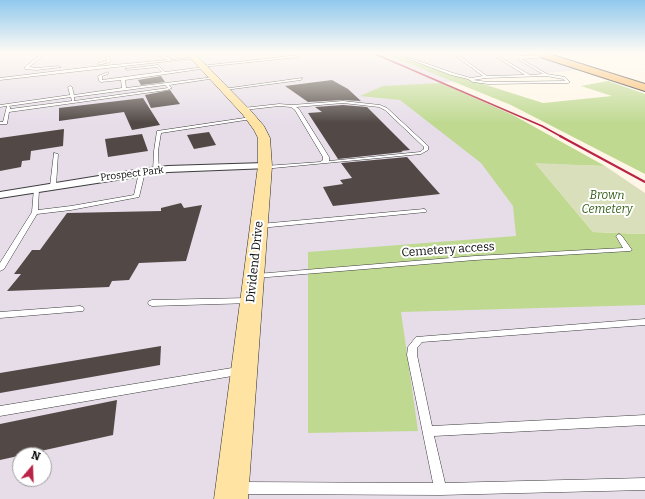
<!DOCTYPE html>
<html>
<head>
<meta charset="utf-8">
<style>
  body { margin:0 }
  #map { position:relative; width:645px; height:499px; overflow:hidden; background:#fff6e7; font-family:Bitter,serif }
  canvas { display:block }
  .north { position:absolute; left:12px; top:447px; width:40px; height:40px; box-sizing:border-box; background:#fff; border:1px solid #9d9d9d; border-radius:50%; rotate:19deg; font-size:11px; font-weight:700; line-height:16px; text-align:center; color:#0a0a0a }
  .north::after { content:''; display:block; margin:auto; width:14px; height:18px; background:#b92346; clip-path:polygon(50% 0,100% 100%,50% 72%,0 100%) }
</style>
</head>
<body>
<div id="map">
<canvas width="645" height="499"></canvas>
<div class="north">N</div>
</div>
<script>
const ctx = document.querySelector('canvas').getContext('2d');
ctx.lineJoin = 'round';
function paint(path, color) { ctx.fillStyle = color; ctx.fill(path, 'evenodd'); }
const toPath = rows => new Path2D(rows.map(r => 'M' + r).join(''));
function strokePath(path, color, width, dash) { ctx.strokeStyle = color; ctx.lineWidth = width; ctx.lineCap = dash ? 'butt' : 'round'; ctx.setLineDash(dash || []); ctx.stroke(path); }
function label(font, color, halo, rows, align = 'center') {
  ctx.font = font + ' Bitter,serif'; ctx.lineWidth = 4; ctx.setLineDash([]); ctx.textBaseline = 'middle'; ctx.strokeStyle = halo; ctx.fillStyle = color; for (const [text, x, y, turn = 0] of rows) {
    ctx.save(); ctx.translate(x, y); ctx.rotate((+turn || 0) * Math.PI / 180); ctx.textAlign = isNaN(turn) ? turn : align; if (halo) ctx.strokeText(text, 0, 0); ctx.fillText(text, 0, 0); ctx.restore();
  }
}
paint(toPath([
  [0,53,528,53,580,70,387,88,645,276,645,499,0,499],
  [20,455,44,455,44,479,20,479]
]), '#e6dde9');
paint(toPath([
  [390,56,395,56,543,103,612,96,581,86,608,81,645,94,645,174,511,105],
  [441,83,513,115,605,166,536,164,593,232,645,234,645,305,401,312,418,431,308,433,308,252,516,236,513,206,481,163,400,100,360,96,383,86]
]), '#bfd991');
paint(toPath([
  [535,163,605,166,645,193,645,234,593,232]
]), '#d9dfba');
paint(toPath([
  [161,76,165,82,141,85,138,80],
  [332,80,348,89,361,101,343,100,308,102,285,86],
  [170,90,180,104,151,108,145,95],
  [143,98,160,125,132,130,124,112,59,121,59,108],
  [343,105,367,107,410,150,401,151,403,152,338,159,308,113,322,112,315,107],
  [64,129,63,146,31,151,30,160,22,161,21,167,0,171,0,138],
  [209,132,216,145,194,149,187,135],
  [142,134,148,151,108,157,105,139],
  [407,157,440,194,333,206,323,187,343,184,340,180,352,178,341,163],
  [181,203,184,208,202,205,186,261,139,263,129,280,112,281,109,287,7,291,21,274,14,274,32,250,40,250,67,213,161,211,161,208],
  [161,346,160,365,0,393,0,373],
  [117,400,113,435,0,460,0,424]
]), '#524946');
const lane = toPath([
  [39,53,41,53,41,57,29,67,37,68,59,66,61,67,37,70,25,69,25,67,39,56,39,53],
  [107,53,109,53,110,62,98,65,98,63,107,61,107,53],
  [153,53,156,53,170,58,170,60,195,57,196,58,0,80,0,78,91,67,168,60,153,53],
  [228,53,231,53,229,54,228,53],
  [393,53,396,53,453,73,471,78,483,76,452,53,455,53,487,76,525,75,490,53,493,53,530,75,543,74,519,60,519,56,545,55,546,57,521,59,547,74,565,77,570,82,568,83,488,84,473,82,468,79,451,75,393,53],
  [546,76,563,79,565,81,488,82,473,80,486,78,546,76],
  [300,55,299,57,202,67,200,66,300,55],
  [158,65,165,72,205,67,207,68,125,80,126,88,214,77,216,78,169,85,172,88,167,90,9,112,7,124,0,124,0,122,3,122,7,106,0,107,0,105,70,95,68,87,70,86,72,87,74,95,122,88,121,80,101,82,99,81,98,76,108,72,108,74,102,76,102,80,162,72,157,67,127,70,125,69,158,65],
  [165,85,168,88,74,101,74,97,165,85],
  [71,97,72,101,10,109,10,107,9,106,71,97],
  [302,78,301,80,225,90,223,89,302,78],
  [343,101,380,105,387,108,428,146,428,150,421,154,263,169,262,168,265,166,320,162,323,160,323,157,295,110,291,107,279,106,244,110,243,110,243,108,279,104,292,105,343,101],
  [343,103,379,107,385,110,424,147,424,149,420,152,329,161,329,157,299,109,296,107,343,103],
  [251,117,253,118,252,119,161,133,158,151,159,171,156,173,153,171,154,151,157,131,251,117],
  [54,153,58,154,56,186,53,188,50,186,54,153],
  [142,170,145,172,139,197,71,210,37,214,4,269,0,271,0,263,32,212,34,188,38,188,39,189,38,210,71,206,134,195,139,172,142,170],
  [424,209,426,210,427,211,426,212,260,228,257,226,260,224,424,209],
  [619,234,622,236,632,250,630,251,475,260,256,278,252,276,256,274,475,256,623,248,616,236,619,234],
  [249,298,252,299,253,301,252,303,152,306,149,305,148,303,149,301,152,300,249,298],
  [80,306,83,307,84,309,83,311,0,318,0,312,80,306],
  [645,319,645,325,422,342,417,348,417,355,432,426,645,415,645,425,434,436,445,483,645,478,645,490,440,495,241,494,237,492,235,488,237,484,241,482,433,483,407,355,408,347,416,337,645,319],
  [238,367,241,368,243,371,241,374,238,375,0,416,0,406,238,367]
]);
const street = toPath([
  [265,163,269,164,270,166,269,168,168,172,0,198,0,192,142,169,168,166,265,163]
]);
const secondary = toPath([
  [186,53,194,53,251,111,264,126,270,138,272,166,248,499,214,499,258,166,258,138,254,130,243,115,186,53]
]);
const primary = toPath([
  [533,53,546,53,645,84,645,91,534,55,533,53]
]);
strokePath(lane, '#3d3d3d', 1);
strokePath(street, '#3d3d3d', 2);
strokePath(secondary, '#2c2c2c', 1);
strokePath(primary, '#1b1b1b', 2);
paint(lane, '#fff');
paint(street, '#fff');
paint(secondary, '#ffe3a2');
paint(primary, '#f9b55c');
strokePath(toPath([
  [373,53,542,126,562,137]
]), '#b92346', 1.5);
strokePath(toPath([
  [560,136,645,182]
]), '#b92346', 2);
const sky = ctx.createLinearGradient(0, 0, 0, 123);
sky.addColorStop(0, '#90c9ee');
sky.addColorStop(0.43, '#fffbf4');
sky.addColorStop(1, '#fffbf400');
ctx.fillStyle = sky;
ctx.fillRect(0, 0, 645, 123);
label('10px', '#0a0a0a', '#fff', [
  ["Prospect Park",132,174,-7]
]);
label('italic 12px', '#37601b', '#fff', [
  ["Brown",607,196],
  ["Cemetery",607,210]
]);
label('12px', '#0a0a0a', '#fff', [
  ["Cemetery access",448,250,-4],
  ["Dividend Drive",255,262,-84]
]);
</script>
</body>
</html>
